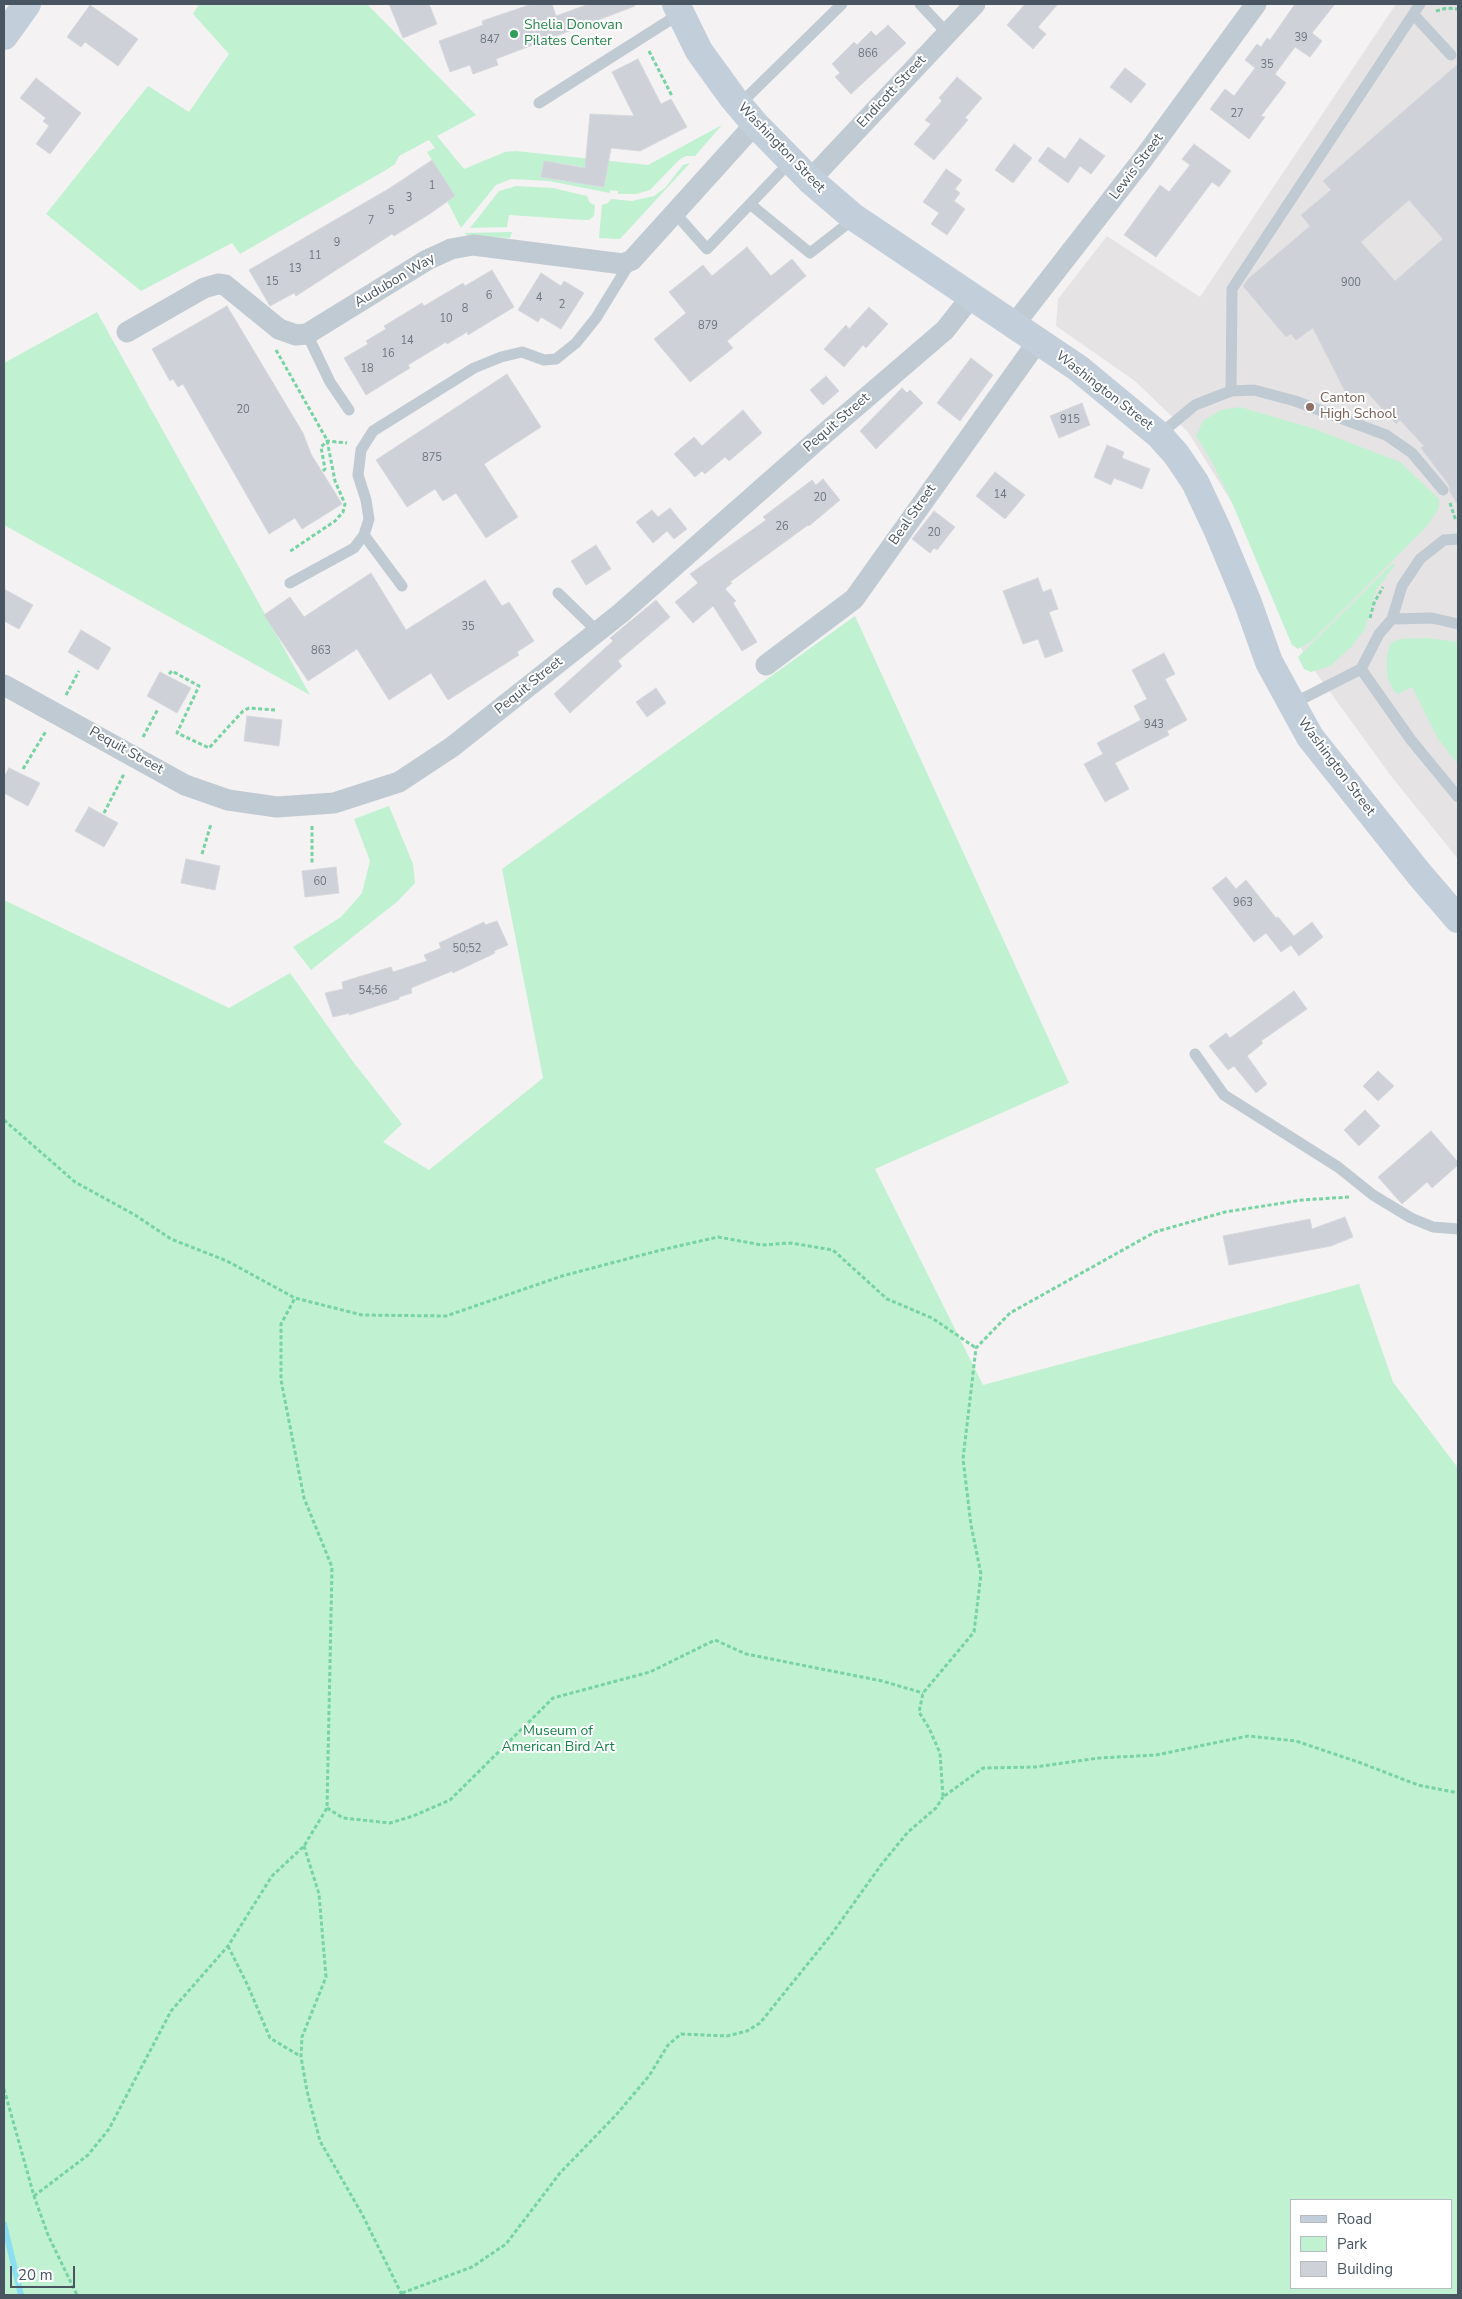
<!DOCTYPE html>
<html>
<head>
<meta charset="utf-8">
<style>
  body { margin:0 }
  #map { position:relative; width:1462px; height:2299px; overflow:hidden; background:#f4f2f2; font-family:"Nunito Sans",sans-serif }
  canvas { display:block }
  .frame { position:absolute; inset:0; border:5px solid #495661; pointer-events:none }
  .legend { position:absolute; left:1290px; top:2199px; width:162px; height:90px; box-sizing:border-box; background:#fff; border:1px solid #b6bbc0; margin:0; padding:6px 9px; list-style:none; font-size:15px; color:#495661 }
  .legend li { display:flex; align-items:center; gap:10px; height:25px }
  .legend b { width:25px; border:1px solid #b6bbc0 }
  .scale { position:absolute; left:10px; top:2266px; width:65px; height:22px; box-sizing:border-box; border:2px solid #495661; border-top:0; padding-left:6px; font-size:15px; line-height:18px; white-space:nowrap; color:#495661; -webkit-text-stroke:4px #fff; paint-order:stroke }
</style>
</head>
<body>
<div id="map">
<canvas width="1462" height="2299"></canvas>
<div class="frame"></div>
<ul class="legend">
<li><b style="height:6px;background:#c2ced9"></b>Road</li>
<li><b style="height:14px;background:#c0f2d2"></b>Park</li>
<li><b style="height:14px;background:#ced1d7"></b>Building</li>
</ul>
<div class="scale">20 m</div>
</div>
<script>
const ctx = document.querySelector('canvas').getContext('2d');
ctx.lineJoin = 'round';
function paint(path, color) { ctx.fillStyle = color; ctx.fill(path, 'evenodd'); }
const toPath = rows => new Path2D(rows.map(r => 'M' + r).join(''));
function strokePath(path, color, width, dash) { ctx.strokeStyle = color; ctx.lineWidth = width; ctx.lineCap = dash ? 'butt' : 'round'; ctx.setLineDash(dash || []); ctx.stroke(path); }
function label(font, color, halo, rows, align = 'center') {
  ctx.font = font + ' "Nunito Sans",sans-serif'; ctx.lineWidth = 4; ctx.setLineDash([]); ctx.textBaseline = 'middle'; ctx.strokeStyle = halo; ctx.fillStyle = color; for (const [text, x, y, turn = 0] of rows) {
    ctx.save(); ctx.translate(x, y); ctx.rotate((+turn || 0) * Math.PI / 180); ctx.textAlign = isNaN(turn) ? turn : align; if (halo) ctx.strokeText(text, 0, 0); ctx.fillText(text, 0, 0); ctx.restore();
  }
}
paint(toPath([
  [1396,4,1458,4,1458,859,1391,776,1309,663,1270,590,1247,527,1188,432,1135,381,1056,326,1058,299,1107,236,1200,297]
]), '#e5e3e4');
paint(toPath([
  [199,4,367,4,476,115,437,136,464,169,505,152,516,151,648,165,722,125,695,156,686,156,680,159,650,190,636,194,618,194,618,191,610,190,610,193,549,181,511,179,496,185,461,228,447,201,454,196,427,152,435,148,429,140,399,156,395,164,386,170,240,254,232,243,141,291,46,214,148,86,189,112,229,54,193,14],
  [559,163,606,171,604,187,556,179],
  [690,163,620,239,599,238,602,205,608,203,611,199,632,201,654,196,665,188,683,165],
  [516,186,553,188,587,196,590,203,595,205,594,216,589,220,583,220,509,215,507,227,470,228,499,191],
  [512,232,510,238,469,236,464,233],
  [97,312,310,695,4,525,4,363],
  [1240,407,1312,428,1400,462,1439,499,1439,508,1427,526,1312,641,1298,649,1292,645,1230,498,1212,462,1196,436,1203,421,1221,410],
  [1392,564,1395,565,1376,590,1365,629,1351,647,1330,666,1311,672,1304,669,1298,657],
  [855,616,1069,1083,875,1169,983,1385,1359,1284,1393,1382,1458,1468,1458,2295,4,2295,4,900,229,1008,290,973,351,1059,402,1124,383,1142,429,1170,543,1078,502,869],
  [1291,2200,1451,2200,1451,2288,1291,2288],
  [1429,638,1458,642,1458,765,1437,737,1412,687,1398,694,1394,691,1387,677,1387,656,1390,644,1399,639],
  [389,806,413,864,415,883,398,901,311,970,293,947,341,917,362,893,370,861,354,819]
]), '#c0f2d2');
strokePath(toPath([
  [4,2224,21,2295]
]), '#8bdff1', 6);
const building = toPath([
  [389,4,429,4,437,24,403,38,389,4],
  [532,4,552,4,556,16,589,4,634,4,635,6,496,59,498,65,473,74,470,65,450,72,439,41,483,25,482,21,532,4],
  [1025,4,1058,4,1038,27,1046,34,1033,49,1007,25,1025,4],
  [1295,4,1335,4,1312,33,1322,41,1310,57,1295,47,1275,74,1286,83,1261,116,1265,117,1249,139,1210,109,1225,89,1234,96,1255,68,1245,60,1257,44,1261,47,1267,38,1270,40,1295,4],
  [90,5,138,39,118,66,85,42,81,47,67,37,90,5],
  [888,25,906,43,851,94,835,77,840,73,832,64,854,42,857,45,871,31,876,36,888,25],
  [638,59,661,104,671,99,687,127,640,151,611,148,604,187,541,177,544,161,585,168,590,114,634,116,612,72,638,59],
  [1458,64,1458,505,1450,492,1449,485,1421,448,1424,446,1400,420,1396,424,1367,392,1349,399,1313,328,1296,340,1291,334,1286,337,1243,286,1248,279,1310,226,1301,215,1331,190,1323,181,1458,64],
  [1409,200,1443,239,1395,281,1361,242,1409,200],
  [1125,68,1146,84,1131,103,1110,87,1125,68],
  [957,77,982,98,965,118,968,120,934,160,914,144,931,124,925,120,942,101,939,98,957,77],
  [36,78,81,113,50,154,36,144,49,126,43,121,46,118,20,98,36,78],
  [1080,138,1105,156,1091,174,1080,166,1068,183,1038,161,1048,147,1065,159,1080,138],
  [1014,144,1032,158,1013,183,995,170,1014,144],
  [1194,144,1231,171,1219,187,1212,182,1156,257,1124,235,1160,185,1169,192,1190,165,1182,159,1194,144],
  [432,160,455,196,431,213,394,236,392,234,296,296,294,293,270,306,249,270,390,188,432,160],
  [946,169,962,180,955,189,960,193,954,201,965,209,947,235,931,224,939,213,923,202,946,169],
  [747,247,771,276,792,259,806,276,727,341,733,348,690,382,654,339,686,313,669,292,703,265,712,276,747,247],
  [492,270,514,307,468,335,467,332,447,344,446,342,408,365,410,368,366,395,344,358,368,344,366,341,386,329,384,326,422,303,424,306,463,283,465,286,492,270],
  [541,273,561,286,564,281,584,293,561,329,541,317,538,322,518,310,541,273],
  [227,306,303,433,311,454,342,504,302,529,295,518,269,534,183,384,178,387,173,379,170,381,152,349,227,306],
  [869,307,888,324,866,348,863,345,844,367,824,349,846,325,849,329,869,307],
  [971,358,993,375,960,421,937,403,971,358],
  [507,374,541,427,484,464,518,517,486,538,456,493,443,501,435,489,407,507,376,460,507,374],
  [826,376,839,391,823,405,810,390,826,376],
  [902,388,907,393,910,390,923,403,876,449,860,431,902,388],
  [1082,403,1090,425,1059,438,1050,416,1082,403],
  [743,410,762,433,729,461,725,457,705,474,702,471,695,477,674,454,694,437,702,446,743,410],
  [1107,445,1124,452,1122,458,1150,469,1142,489,1114,478,1111,485,1094,477,1107,445],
  [995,472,1025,495,1005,519,976,496,995,472],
  [823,479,840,500,809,526,808,525,730,582,732,583,725,589,736,601,733,603,757,642,742,651,713,606,693,623,675,602,698,583,690,574,766,520,763,517,812,480,816,485,823,479],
  [670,508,687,529,674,539,667,531,653,543,636,522,652,510,658,517,670,508],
  [934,511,955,527,937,550,934,548,930,553,912,539,934,511],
  [596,545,611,569,586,585,571,561,596,545],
  [371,573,406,630,485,580,502,606,509,602,534,641,517,652,519,655,448,700,431,673,389,700,357,649,308,681,264,615,290,597,304,617,371,573],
  [1038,578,1043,592,1051,589,1058,609,1049,612,1063,651,1045,658,1038,639,1023,644,1003,591,1038,578],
  [4,589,33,605,19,629,4,621,4,589],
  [656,600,670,617,618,661,622,666,570,713,554,694,613,641,610,638,656,600],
  [81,630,111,648,98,670,68,652,81,630],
  [1164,653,1175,674,1165,679,1187,720,1167,731,1169,735,1115,763,1129,789,1105,802,1084,764,1103,754,1097,743,1141,720,1134,706,1147,699,1132,670,1164,653],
  [160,672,191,688,177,713,147,696,160,672],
  [656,688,666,703,647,717,636,702,656,688],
  [247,716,282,720,279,746,244,741,247,716],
  [9,768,40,783,28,806,4,793,4,777,9,768],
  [89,807,118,823,104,847,75,831,89,807],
  [186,859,220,866,215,890,181,883,186,859],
  [336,867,339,893,305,897,302,871,336,867],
  [1226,877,1236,889,1246,880,1276,918,1278,917,1294,936,1312,922,1323,937,1299,956,1291,945,1281,952,1266,933,1254,942,1212,888,1226,877],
  [497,921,508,945,494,951,495,953,453,973,452,971,411,988,412,993,399,997,399,999,349,1015,350,1013,333,1017,325,993,343,989,342,982,391,967,393,972,427,961,424,955,441,948,439,943,484,922,485,925,497,921],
  [1294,991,1307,1009,1261,1041,1263,1043,1247,1056,1267,1084,1256,1093,1234,1066,1228,1070,1209,1046,1226,1033,1230,1038,1294,991],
  [1378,1071,1394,1086,1378,1101,1363,1086,1378,1071],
  [1365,1110,1380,1126,1359,1146,1344,1130,1365,1110],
  [1431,1131,1458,1162,1458,1165,1432,1188,1427,1182,1402,1204,1378,1177,1431,1131],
  [1345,1217,1353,1237,1331,1246,1229,1265,1223,1236,1310,1219,1312,1229,1345,1217]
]);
paint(building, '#ced1d7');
strokePath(building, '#d6d8de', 1);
strokePath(toPath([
  [1436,11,1447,8,1458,9],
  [649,51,672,96],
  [276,350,327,440,335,481,345,504,343,512,335,521,289,552],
  [323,471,325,469,321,447,327,441,347,443],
  [1450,503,1456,521],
  [1370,618,1374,603,1383,587],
  [169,674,172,671,199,686,177,733,209,748,243,711,249,708,275,710],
  [66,695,79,671],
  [143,737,158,709],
  [23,769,46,731],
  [104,813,124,774],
  [312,826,312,863],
  [202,854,211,824],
  [4,1120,75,1182,135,1215,171,1239,227,1261,295,1298,362,1315,446,1316,562,1276,661,1250,718,1237,762,1245,791,1243,833,1250,887,1299,932,1318,976,1348],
  [1349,1197,1302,1200,1225,1212,1155,1232,1010,1313,976,1348,963,1459,971,1525,981,1574,974,1632,923,1693,919,1712,929,1728,940,1753,943,1797,983,1768,1035,1767,1099,1758,1156,1755,1248,1736,1296,1741,1361,1763,1418,1785,1458,1793],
  [327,1808,343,1818,390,1823,413,1816,450,1800,553,1698,650,1672,715,1640,746,1654,882,1681,923,1693],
  [304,1846,319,1894,326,1977,302,2037,301,2057,307,2091,320,2141,362,2214,402,2295],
  [228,1946,248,1986,270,2038,300,2056],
  [4,2089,34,2196,48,2235,77,2295],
  [34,2196,88,2155,109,2129,171,2011,228,1946,272,1876,304,1846,327,1808,332,1567,304,1498,281,1380,281,1324,295,1298],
  [402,2293,472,2267,506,2244,560,2173,616,2115,649,2076,668,2045,681,2034,727,2036,747,2031,760,2023,831,1935,881,1865,908,1832,936,1808,943,1797]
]), '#76d3a2', 3, [4, 2.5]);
strokePath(toPath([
  [920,4,947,33],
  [1414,15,1451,55],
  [539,103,681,13],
  [739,105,842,4],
  [750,204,810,253,855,218],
  [674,212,707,249,791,161],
  [307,334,330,382,349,410],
  [1231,391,1254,390,1295,401,1386,435,1412,453,1443,490],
  [1159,435,1195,405,1231,391,1232,289,1420,4],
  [364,535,402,586],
  [290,583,354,548,364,535,369,519,366,500,358,475,361,450,373,431,474,368,501,357,522,352,544,360,556,359,576,343,596,318,631,261],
  [558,593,597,631],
  [1392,619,1402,586,1420,559,1444,540,1458,539],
  [1361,669,1411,740,1458,797],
  [1292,704,1361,669,1379,634,1392,619,1432,618,1458,624],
  [1195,1054,1224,1095,1338,1167,1373,1195,1411,1218,1433,1227,1458,1229]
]), '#c0cad2', 11);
strokePath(toPath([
  [810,180,975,4],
  [1013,326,1143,159,1256,4],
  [127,332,204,288,218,284,225,285,279,329,296,335,307,334,427,260,451,249,473,245,623,264,632,260,755,124],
  [766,665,854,599,1038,341],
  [4,685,185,785,228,800,277,807,334,803,399,782,452,747,621,613,824,434,945,330,971,297]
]), '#c0cad2', 21);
strokePath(toPath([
  [676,4,699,51,733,98,755,124,810,180,852,216,1078,368,1159,435,1176,454,1195,482,1218,531,1248,603,1269,662,1310,737,1420,875,1458,919],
  [4,36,27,4]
]), '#c2ced9', 28);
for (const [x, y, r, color] of [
  [514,34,5,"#2e9e5b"],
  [1310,407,5,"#8d6e63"]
]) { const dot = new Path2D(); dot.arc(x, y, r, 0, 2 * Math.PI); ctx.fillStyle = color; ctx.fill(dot); strokePath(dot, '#fff', 2); }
label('11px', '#6a757e', null, [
  ["39",1301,38],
  ["847",490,40],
  ["866",868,54],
  ["35",1267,65],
  ["27",1237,114],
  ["1",432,186],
  ["3",409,198],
  ["5",391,211],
  ["7",371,221],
  ["9",337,243],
  ["11",315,256],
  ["13",295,269],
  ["15",272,282],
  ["900",1351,283],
  ["6",489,296],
  ["4",539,298],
  ["2",562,305],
  ["8",465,309],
  ["10",446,319],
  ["879",708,326],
  ["14",407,341],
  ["16",388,354],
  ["18",367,369],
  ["20",243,410],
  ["915",1070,420],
  ["875",432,458],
  ["14",1000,495],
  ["20",820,498],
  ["26",782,527],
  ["20",934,533],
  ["35",468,627],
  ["863",321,651],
  ["943",1154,725],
  ["60",320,882],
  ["963",1243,903],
  ["50;52",467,949],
  ["54;56",373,991]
]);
label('14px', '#27864d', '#fff', [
  ["Shelia Donovan",524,26],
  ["Pilates Center",524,42]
], 'left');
label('14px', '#495661', '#fff', [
  ["Endicott Street",892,92,-47],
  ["Washington Street",781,148,46],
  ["Lewis Street",1137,167,-53],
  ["Audubon Way",395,281,-31],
  ["Washington Street",1104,391,38],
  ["Pequit Street",837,423,-41],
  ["Beal Street",913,515,-55],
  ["Pequit Street",529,686,-39],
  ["Pequit Street",126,751,29],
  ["Washington Street",1336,767,53]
]);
label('14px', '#785e54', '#fff', [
  ["Canton",1320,399],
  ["High School",1320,415]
], 'left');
label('14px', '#138348', '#fff', [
  ["Museum of",558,1732],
  ["American Bird Art",558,1748]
]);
</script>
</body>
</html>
